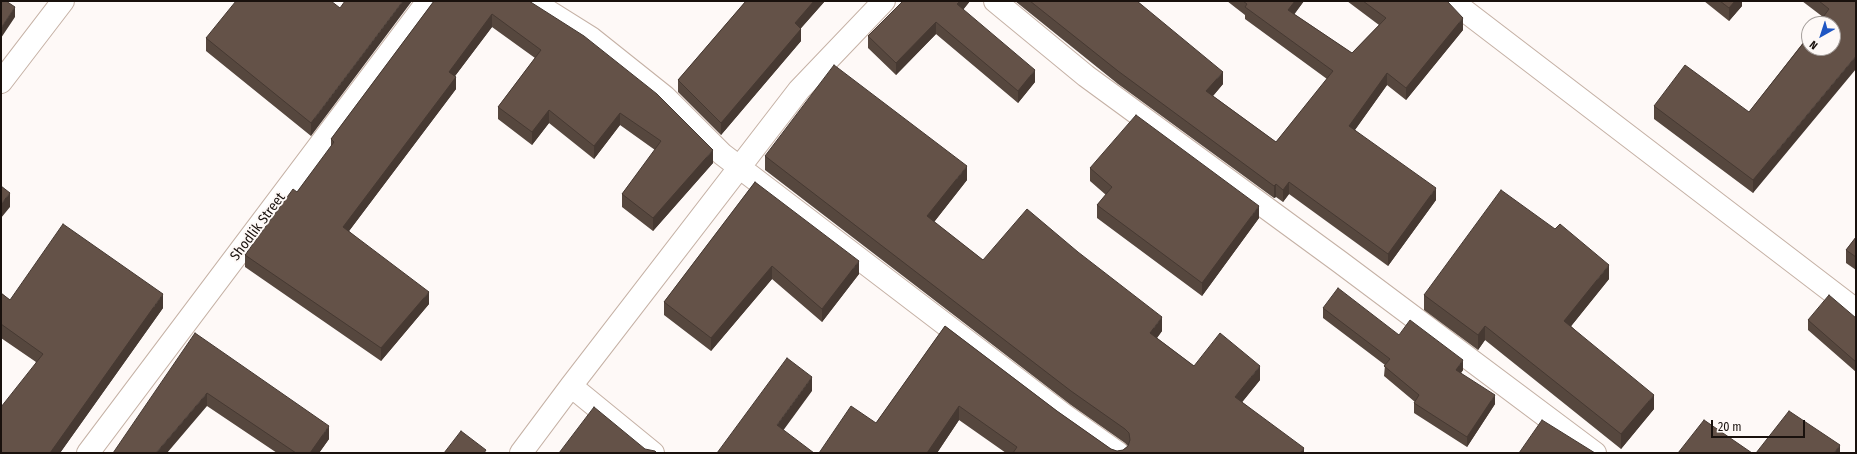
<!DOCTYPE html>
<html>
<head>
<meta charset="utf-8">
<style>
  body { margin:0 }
  #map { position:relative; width:1857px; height:454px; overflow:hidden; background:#fef9f7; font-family:"Fira Sans Condensed",sans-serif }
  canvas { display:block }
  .frame { position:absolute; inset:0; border:2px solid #19110d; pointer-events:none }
  .north { position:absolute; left:1801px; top:16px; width:40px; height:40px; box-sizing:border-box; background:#fef9f7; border:1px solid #a29c99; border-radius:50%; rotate:219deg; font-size:11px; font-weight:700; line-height:16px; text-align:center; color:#19110d }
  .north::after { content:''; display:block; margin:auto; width:14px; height:18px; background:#1f56c3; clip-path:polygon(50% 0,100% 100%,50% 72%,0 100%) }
  .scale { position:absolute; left:1711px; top:420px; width:94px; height:18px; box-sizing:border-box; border:2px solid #19110d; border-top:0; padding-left:5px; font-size:12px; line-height:14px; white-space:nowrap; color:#19110d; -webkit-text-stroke:3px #fef9f7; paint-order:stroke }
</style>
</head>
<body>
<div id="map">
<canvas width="1857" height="454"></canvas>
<div class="frame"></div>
<div class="north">N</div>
<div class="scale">20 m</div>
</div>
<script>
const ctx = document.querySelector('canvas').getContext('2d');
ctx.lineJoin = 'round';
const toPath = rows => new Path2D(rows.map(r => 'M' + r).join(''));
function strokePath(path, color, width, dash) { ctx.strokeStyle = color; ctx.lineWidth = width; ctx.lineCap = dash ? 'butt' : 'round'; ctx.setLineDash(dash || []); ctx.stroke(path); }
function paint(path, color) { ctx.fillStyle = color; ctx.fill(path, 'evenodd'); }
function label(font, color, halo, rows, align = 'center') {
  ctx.font = font + ' "Fira Sans Condensed",sans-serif'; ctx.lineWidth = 4; ctx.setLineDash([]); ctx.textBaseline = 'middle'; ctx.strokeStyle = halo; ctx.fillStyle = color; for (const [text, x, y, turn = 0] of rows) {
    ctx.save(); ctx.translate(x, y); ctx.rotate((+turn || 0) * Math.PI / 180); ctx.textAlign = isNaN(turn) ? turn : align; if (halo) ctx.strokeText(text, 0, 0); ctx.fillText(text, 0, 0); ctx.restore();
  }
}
const minor = toPath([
  [532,1,591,38,665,97,722,154,1064,415,1118,453],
  [995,1,1086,76,1340,262,1595,453],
  [1452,1,1856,310],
  [1,82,63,1],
  [571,386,653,453],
  [88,453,428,1],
  [521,453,571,386,799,90,884,1]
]);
strokePath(minor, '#c5b1a5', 24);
strokePath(minor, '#fff', 22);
paint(toPath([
  [434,1,529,1,713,163,653,231,622,207,622,194,655,150,620,125,594,159,549,123,532,145,498,119,498,107,535,58,492,27,455,76,456,89,349,231,429,304,381,361,245,267,245,255,297,192,331,147,331,139],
  [746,1,825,1,801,28,801,41,721,135,678,92,678,80],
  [970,1,963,10,1035,82,1018,103,936,34,896,75,868,48,868,36],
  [1015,1,1137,1,1223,84,1213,96,1276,142,1327,79,1245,19,1245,15,1227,1,1304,1,1294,14,1352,53,1379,25,1347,1,1447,1,1463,30,1406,100,1387,85,1355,130,1436,200,1388,266,1289,194,1283,202,1276,197,1274,198,1118,84],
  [1704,1,1742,1,1742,6,1729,21],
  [1802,1,1856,1,1753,193,1654,119,1654,106,1749,112,1823,17],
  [340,8,311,136,206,51,206,38],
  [765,156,967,180,934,222,983,260,1162,331,1157,338,1194,366,1260,380,1242,402,1304,453,1006,453,959,420,937,453,819,453,876,423,945,326,1057,411,1111,449,1117,451,1123,450,1128,446,1125,443,1071,405,765,170],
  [1090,168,1259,218,1202,296,1097,218,1097,205,1106,195,1090,181],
  [755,182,859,274,822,322,772,279,711,351,664,315,664,302],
  [1856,237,1856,270,1846,263,1846,250],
  [1609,279,1571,326,1654,409,1621,449,1485,340,1478,350,1424,310,1424,295],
  [1,293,10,300,163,308,60,453,1,453,36,362,1,338],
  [1323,308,1399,335,1463,370,1461,373,1495,404,1467,447,1414,413,1414,403,1415,402,1384,376,1385,365,1323,318],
  [1856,318,1856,372,1808,330,1808,320],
  [195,333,329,439,319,453,277,453,207,406]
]), '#56473e');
paint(toPath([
  [403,1,412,1,311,136,311,123],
  [814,1,825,1,795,35,795,23],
  [960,1,970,1,957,17,957,4],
  [1295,1,1304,1,1288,23,1288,10],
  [1735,1,1742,1,1742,6,1729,21,1729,8],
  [15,7,15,17,1,38,1,28],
  [492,14,492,27,449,84,449,72],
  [1463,18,1463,30,1406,100,1406,88],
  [936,22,936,34,896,75,896,63],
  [801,29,801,41,721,135,721,123],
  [1856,56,1856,69,1753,193,1753,180],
  [1035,70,1035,82,1018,103,1018,91],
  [1223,72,1223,84,1206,104,1206,91],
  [1387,73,1387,85,1349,138,1349,126],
  [456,77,456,89,343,239,343,227],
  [549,110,549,123,532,145,532,132],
  [620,113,620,125,594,159,594,146],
  [713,150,713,163,653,231,653,218],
  [967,166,967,180,927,231,927,216],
  [1289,182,1289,194,1283,202,1283,190],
  [1276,184,1276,197,1274,198,1274,186],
  [1436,188,1436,200,1388,266,1388,254],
  [10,193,10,207,1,218,1,204],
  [1259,206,1259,218,1202,296,1202,283],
  [859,261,859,274,822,322,822,309],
  [1609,265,1609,279,1564,335,1564,321],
  [772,266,772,279,711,351,711,338],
  [429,292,429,304,381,361,381,348],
  [163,294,163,308,60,453,50,453],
  [1162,317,1162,331,1150,347,1150,333],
  [1485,326,1485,340,1478,350,1478,335],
  [1463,360,1463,370,1456,380,1456,370],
  [1260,366,1260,380,1235,411,1235,397],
  [812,377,812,391,777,439,777,425],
  [207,393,207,406,167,453,156,453],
  [1495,395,1495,404,1467,447,1467,437],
  [1654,395,1654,409,1621,449,1621,434],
  [959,406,959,420,937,453,927,453],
  [329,426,329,439,319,453,310,453],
  [1840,445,1840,453,1834,453],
  [1304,448,1304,453,1300,453]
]), '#463932');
const building = toPath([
  [1,1,6,1,15,7,1,28,1,1],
  [236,1,331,1,340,8,345,1,403,1,311,123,206,38,236,1],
  [434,1,529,1,584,36,657,94,713,150,653,218,622,194,661,141,620,113,594,146,549,110,532,132,498,107,541,50,492,14,449,72,456,77,343,227,429,292,381,348,245,255,293,189,297,192,334,142,331,139,434,1],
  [746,1,814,1,795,23,801,29,721,123,678,80,746,1],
  [903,1,960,1,957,4,1035,70,1018,91,936,22,896,63,868,36,903,1],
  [1030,1,1137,1,1223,72,1206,91,1276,142,1333,71,1245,7,1247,4,1243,1,1295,1,1288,10,1352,53,1386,18,1363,1,1447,1,1463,18,1406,88,1387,73,1349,126,1436,188,1388,254,1289,182,1283,190,1276,184,1274,186,1118,71,1030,1],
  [1720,1,1735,1,1729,8,1720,1],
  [1819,1,1856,1,1856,56,1753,180,1654,106,1685,65,1749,112,1809,36,1809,48,1833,48,1833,24,1818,24,1829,9,1819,1],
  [834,65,967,166,927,216,983,260,1027,209,1078,252,1162,317,1150,333,1194,366,1220,333,1260,366,1235,397,1304,448,1300,453,1013,453,1017,447,959,406,927,453,819,453,851,406,876,423,945,326,1057,411,1111,449,1117,451,1123,450,1128,446,1130,440,1129,433,1125,429,1071,391,765,156,834,65],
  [1136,115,1259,206,1202,283,1097,205,1112,187,1090,168,1136,115],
  [755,182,859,261,822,309,772,266,711,338,664,302,755,182],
  [1,186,10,193,1,204,1,186],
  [1501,190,1555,229,1560,224,1609,265,1564,321,1654,395,1621,434,1485,326,1478,335,1424,295,1501,190],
  [63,224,163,294,50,453,1,453,1,407,43,354,1,324,1,293,10,300,63,224],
  [1856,237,1856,257,1846,250,1856,237],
  [1338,288,1399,335,1410,320,1463,360,1456,370,1495,395,1467,437,1414,403,1419,395,1384,366,1390,359,1323,308,1338,288],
  [1829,295,1856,318,1856,362,1808,320,1829,295],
  [195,333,329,426,310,453,296,453,207,393,156,453,113,453,195,333],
  [787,358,812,377,777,425,814,453,717,453,787,358],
  [594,407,645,449,655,451,657,453,559,453,594,407],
  [1789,411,1840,445,1834,453,1756,453,1789,411],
  [1542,420,1595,453,1519,453,1542,420],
  [1704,420,1752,453,1678,453,1704,420],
  [461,431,486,450,484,453,444,453,461,431]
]);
paint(building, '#645248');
strokePath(building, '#463932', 1);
label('14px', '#19110d', '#fef9f7', [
  ["Shodlik Street",258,227,-53]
]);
</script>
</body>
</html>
